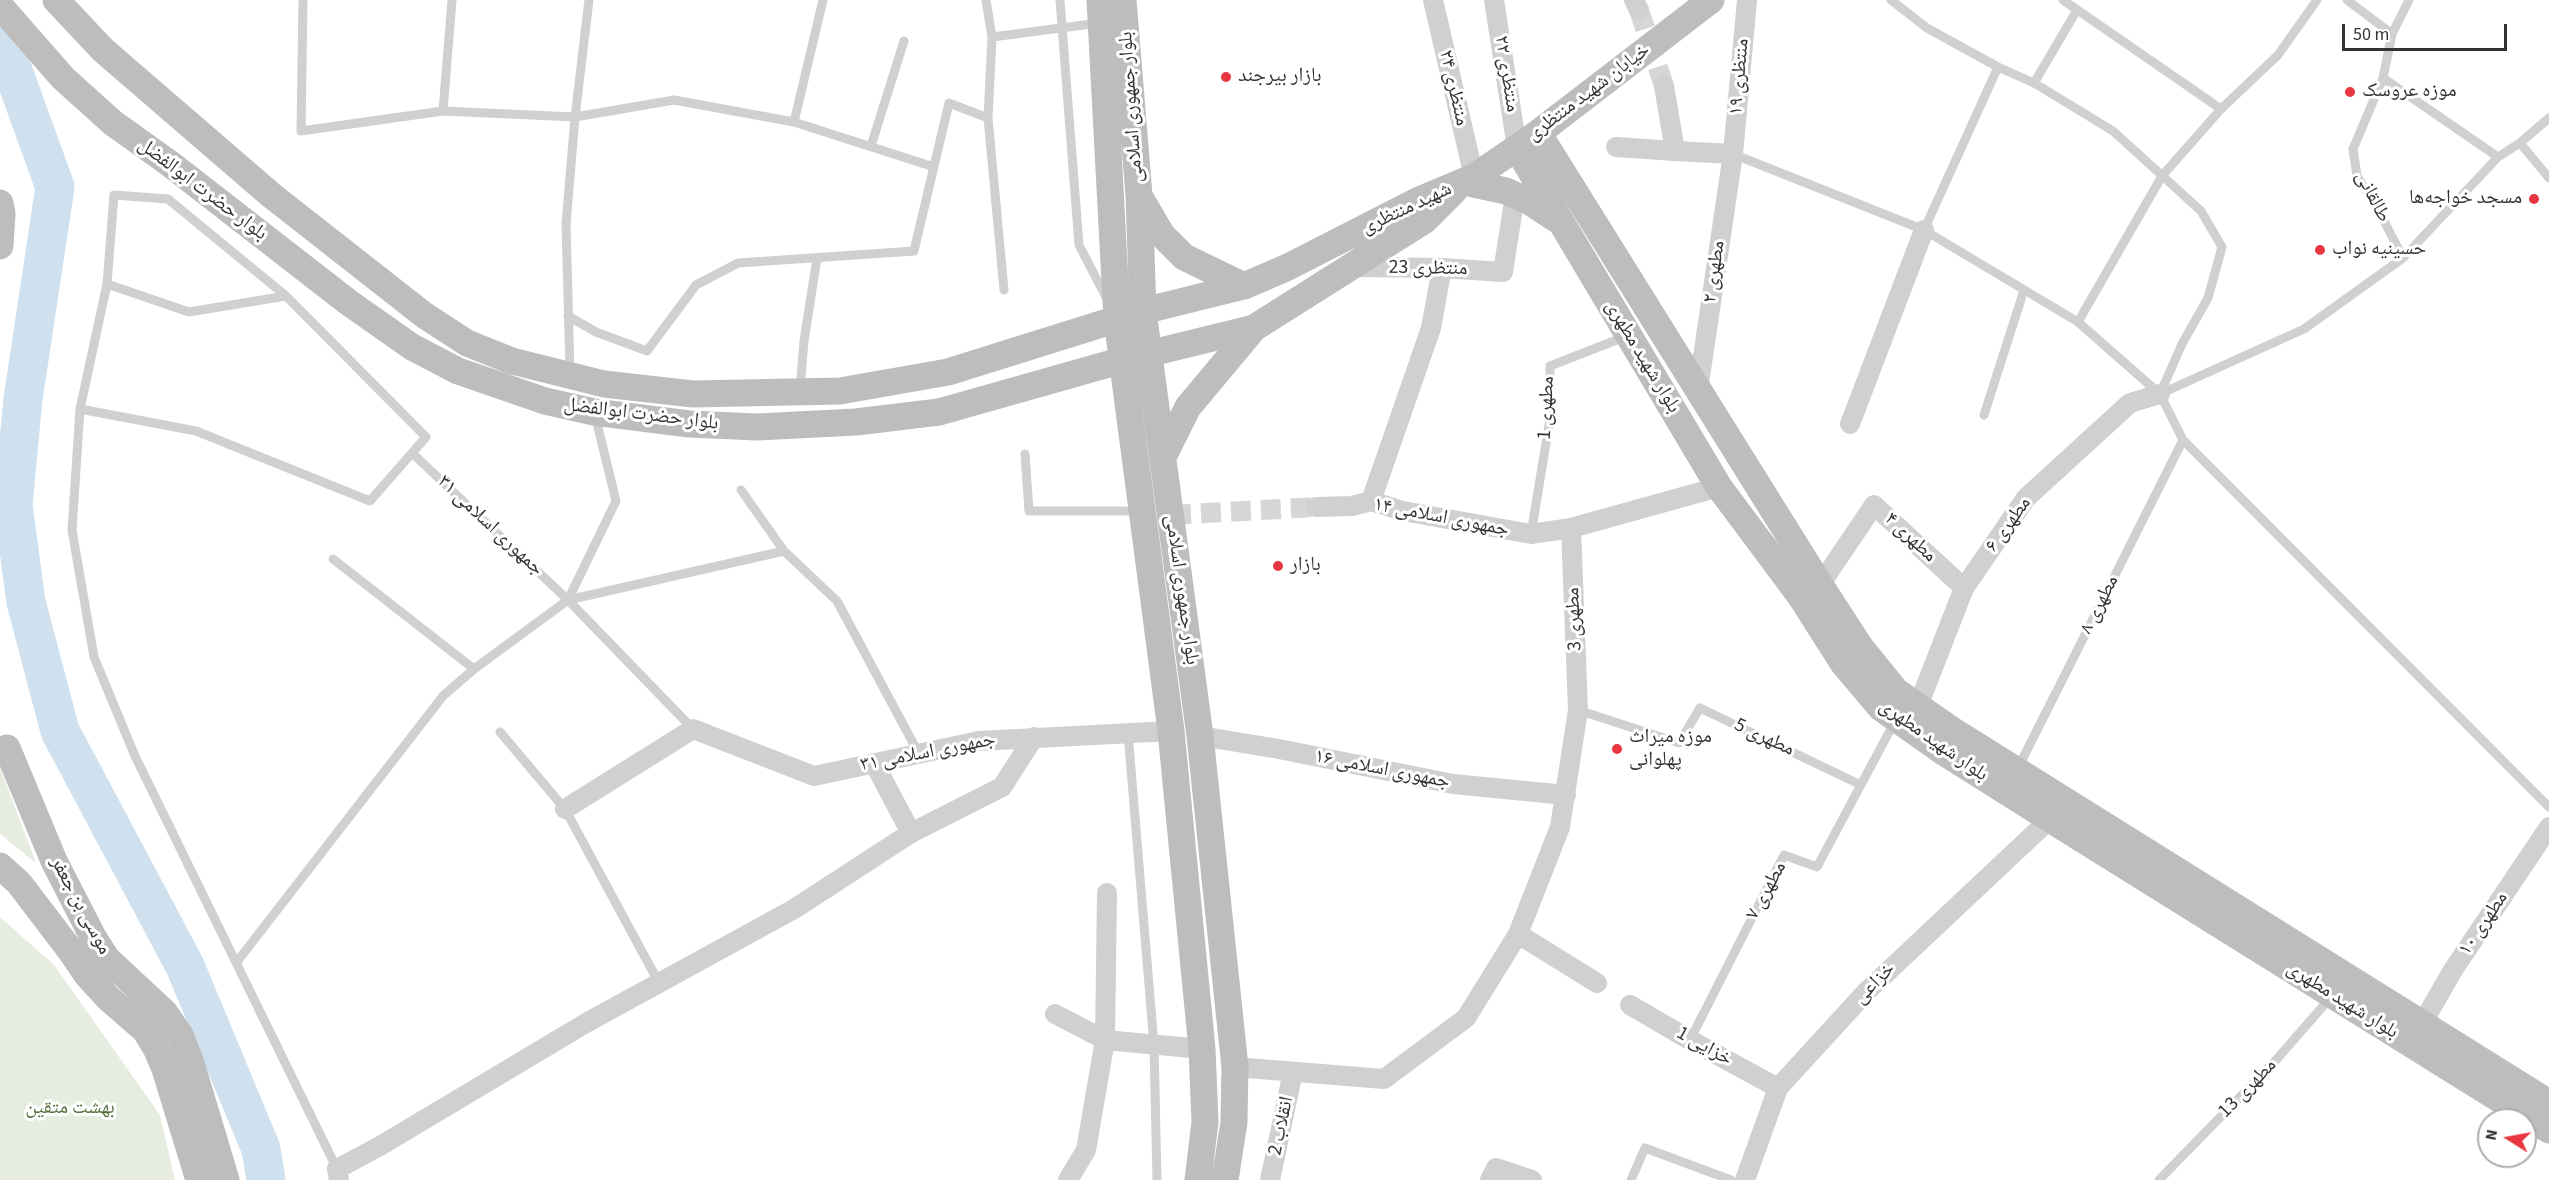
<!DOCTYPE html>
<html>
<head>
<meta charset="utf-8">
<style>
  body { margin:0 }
  #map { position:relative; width:2549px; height:1180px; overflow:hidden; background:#fff; font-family:"Source Sans 3",sans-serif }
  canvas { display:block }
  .north { position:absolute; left:2477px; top:1108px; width:60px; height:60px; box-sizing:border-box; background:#fff; border:2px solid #adadad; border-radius:50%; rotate:281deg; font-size:16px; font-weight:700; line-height:24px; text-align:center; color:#333 }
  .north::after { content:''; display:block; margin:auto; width:21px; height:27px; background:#e83740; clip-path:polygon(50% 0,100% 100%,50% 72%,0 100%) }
  .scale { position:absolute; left:2342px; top:24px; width:165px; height:27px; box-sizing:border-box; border:3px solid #333; border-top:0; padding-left:8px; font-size:18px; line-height:21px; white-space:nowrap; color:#333; -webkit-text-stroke:4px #fff; paint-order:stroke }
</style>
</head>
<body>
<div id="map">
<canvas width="2549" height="1180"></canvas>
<div class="north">N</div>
<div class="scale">50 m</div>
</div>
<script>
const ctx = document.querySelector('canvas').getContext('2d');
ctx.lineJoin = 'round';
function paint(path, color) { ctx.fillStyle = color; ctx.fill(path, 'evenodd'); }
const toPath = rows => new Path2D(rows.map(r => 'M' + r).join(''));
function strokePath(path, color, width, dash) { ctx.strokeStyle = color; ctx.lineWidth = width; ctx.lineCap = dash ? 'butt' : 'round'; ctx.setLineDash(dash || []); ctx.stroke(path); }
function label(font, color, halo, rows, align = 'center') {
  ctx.font = font + ' "Source Sans 3","Noto Naskh Arabic",sans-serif'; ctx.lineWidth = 6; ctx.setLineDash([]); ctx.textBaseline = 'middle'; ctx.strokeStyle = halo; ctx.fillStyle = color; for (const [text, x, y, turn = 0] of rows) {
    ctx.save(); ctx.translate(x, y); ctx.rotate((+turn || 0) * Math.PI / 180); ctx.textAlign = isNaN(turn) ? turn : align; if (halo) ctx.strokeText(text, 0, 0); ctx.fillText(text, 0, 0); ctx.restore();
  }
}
paint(toPath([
  [0,766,1,770,36,863,0,834],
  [0,917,54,965,160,1115,175,1180,0,1180]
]), '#e6ecdf');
strokePath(toPath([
  [0,35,55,187,23,399,13,505,26,602,60,731,185,966,261,1149,266,1180]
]), '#cfe1ee', 39);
strokePath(toPath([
  [1639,10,1664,86],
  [1171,515,1316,507]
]), '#d6d6d6', 20, [20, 10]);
strokePath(toPath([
  [303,0,301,131,443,111,575,117,674,100,794,122,934,167],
  [986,0,992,37,988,118,1004,290],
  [1060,0,1079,245,1107,299],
  [1891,0,1927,28,1998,67],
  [2063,0,2221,109],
  [2347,0,2392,34],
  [992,37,1099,23],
  [2383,78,2498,157],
  [2034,83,2077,10],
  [443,111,452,0],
  [794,122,823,0],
  [2520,143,2549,178],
  [871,146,904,41],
  [1733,154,1924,230,2078,322,2160,394,2183,440,2549,807],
  [1924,230,1998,67,2034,83,2113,131,2201,211,2222,247,2208,298,2182,344,2160,394],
  [2403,258,2379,211,2357,176,2353,149,2383,78,2392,34,2409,0],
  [286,296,168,199,114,195,107,284,80,409,72,530,94,657,135,756,337,1169],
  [568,316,596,332,647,351,696,285,738,263,914,251,949,103,988,118],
  [2078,322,2162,176,2221,109,2278,55,2317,0],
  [570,371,566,224,575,117,589,0],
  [800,390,804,341,817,258],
  [2160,394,2304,329,2403,258,2498,157,2520,143,2549,118],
  [80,409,196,431,370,501,426,437,286,296,189,312,107,284],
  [1984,415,2024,290],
  [412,453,568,600,693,729],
  [1025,454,1029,511,1139,511],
  [741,490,784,551,837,601,919,754],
  [1531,534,1550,419,1550,366,1627,336],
  [333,559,474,669],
  [568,600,616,501,595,415],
  [1578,710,1679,743,1700,708,1861,785],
  [500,732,565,809,659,983],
  [1128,733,1154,1045,1157,1180],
  [2018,768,2183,440],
  [236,963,443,696,474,669,568,600,784,551],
  [1690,1040,1784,855,1817,867,1895,721],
  [1631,1180,1645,1148,1731,1180],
  [2159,1180,2276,1060,2331,997]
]), '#d0d0d0', 9);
strokePath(toPath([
  [1433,0,1474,177],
  [1494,0,1517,148],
  [1634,0,1639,10],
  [1664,86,1675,151,1733,154],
  [1616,147,1675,151],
  [1353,267,1442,268,1503,272,1515,195],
  [1698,390,1733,154,1747,0],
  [1850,424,1924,230],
  [1371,501,1431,328,1442,268],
  [1316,507,1352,506,1371,501,1403,511,1531,534,1571,528,1719,487],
  [1571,528,1578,710,1560,827,1518,934,1597,983],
  [1820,585,1874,505,1964,588],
  [1918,706,1964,588,2026,498,2130,403,2160,394],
  [1200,736,1279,749,1453,784,1566,795],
  [874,763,911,833,1002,787,1034,737],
  [565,809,693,729,814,776,979,741,1171,731],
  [1630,1005,1690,1040,1778,1088],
  [1055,1014,1105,1040,1202,1049],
  [2422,1024,2453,970,2549,827],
  [1235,1067,1384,1079,1466,1018,1518,934],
  [339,1180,337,1169,380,1146,586,1023,794,909,911,833],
  [1068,1180,1086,1150,1105,1040,1107,893],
  [1270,1180,1293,1072],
  [1490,1180,1496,1168,1532,1180],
  [1745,1180,1778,1088,1866,992,2050,819]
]), '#d0d0d0', 20);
strokePath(toPath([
  [56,0,103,50,271,195,424,315,467,343,512,361,604,384,693,394,840,391,948,372,1143,311,1244,286,1288,267,1417,201,1474,177,1538,133,1711,0],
  [1100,0,1117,319,1171,731,1202,1049,1205,1122,1198,1180],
  [1123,0,1139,195,1143,311,1200,736,1235,1067,1234,1122,1225,1180],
  [0,6,63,78,113,123,169,163,348,302,412,347,458,371,545,401,594,412,689,424,757,427,856,422,939,412,1123,360,1254,328,1425,220,1454,191],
  [1538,133,1820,585,1861,648,1896,691,1955,732,2549,1103],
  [1517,148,1719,487,1801,597,1843,663,1881,708,1942,751,2050,819,2549,1130],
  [1464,182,1506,191,1530,202,1556,219],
  [1141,199,1162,235,1184,257,1244,286],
  [0,203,2,214,0,246],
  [1164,455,1188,407,1254,328],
  [7,748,54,861,93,937,107,959,165,1013,180,1035,190,1060,226,1180],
  [0,866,19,883,70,950,87,975,108,998,145,1030,156,1048,165,1069,199,1180]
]), '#bdbdbd', 27);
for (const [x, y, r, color] of [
  [1226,77,6,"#e83740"],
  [2350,92,6,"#e83740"],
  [2534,199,6,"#e83740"],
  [2320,250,6,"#e83740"],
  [1278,566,6,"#e83740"],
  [1617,749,6,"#e83740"]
]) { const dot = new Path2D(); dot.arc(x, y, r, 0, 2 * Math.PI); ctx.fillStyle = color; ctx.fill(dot); strokePath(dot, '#fff', 2); }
label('20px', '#333', '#fff', [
  ["منتظری ۲۲",1506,74,81],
  ["منتظری ۱۹",1740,77,-85],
  ["منتظری ۲۴",1453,88,77],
  ["خیابان شهید منتظری",1589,93,-37],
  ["بلوار جمهوری اسلامی",1132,107,-94],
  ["بلوار حضرت ابوالفضل",202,190,37],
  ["طالقانی",2372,197,63],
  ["شهید منتظری",1407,209,-25],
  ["منتظری 23",1428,269,1],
  ["مطهری ۲",1715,272,-82],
  ["بلوار شهید مطهری",1642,357,59],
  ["مطهری 1",1547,408,-87],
  ["بلوار حضرت ابوالفضل",641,415,7],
  ["جمهوری اسلامی ۱۴",1441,518,11],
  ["مطهری ۶",2009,525,-54],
  ["جمهوری اسلامی ۳۱",490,526,43],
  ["مطهری ۴",1910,538,43],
  ["بلوار جمهوری اسلامی",1181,590,82],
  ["مطهری ۸",2100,605,-63],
  ["مطهری 3",1575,619,-92],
  ["مطهری 5",1764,738,25],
  ["بلوار شهید مطهری",1933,741,35],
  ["جمهوری اسلامی ۳۱",928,753,-11],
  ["جمهوری اسلامی ۱۶",1382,770,11],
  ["مطهری ۷",1767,891,-61],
  ["موسی بن جعفر",80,906,62],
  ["مطهری ۱۰",2484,924,-56],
  ["خزاعی",1875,984,-45],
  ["بلوار شهید مطهری",2342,1001,32],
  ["خزایی 1",1704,1047,29],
  ["مطهری 13",2248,1089,-46],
  ["انقلاب 2",1282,1126,-78]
]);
label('20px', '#333', '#fff', [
  ["بازار بیرجند",1238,77],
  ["موزه عروسک",2362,92],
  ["مسجد خواجه‌ها",2522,199,"right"],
  ["حسینیه نواب",2332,250],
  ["بازار",1290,566],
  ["موزه میراث",1629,738],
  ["پهلوانی",1629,761]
], 'left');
label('20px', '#55703e', '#fff', [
  ["بهشت متقین",70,1109]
]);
</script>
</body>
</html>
